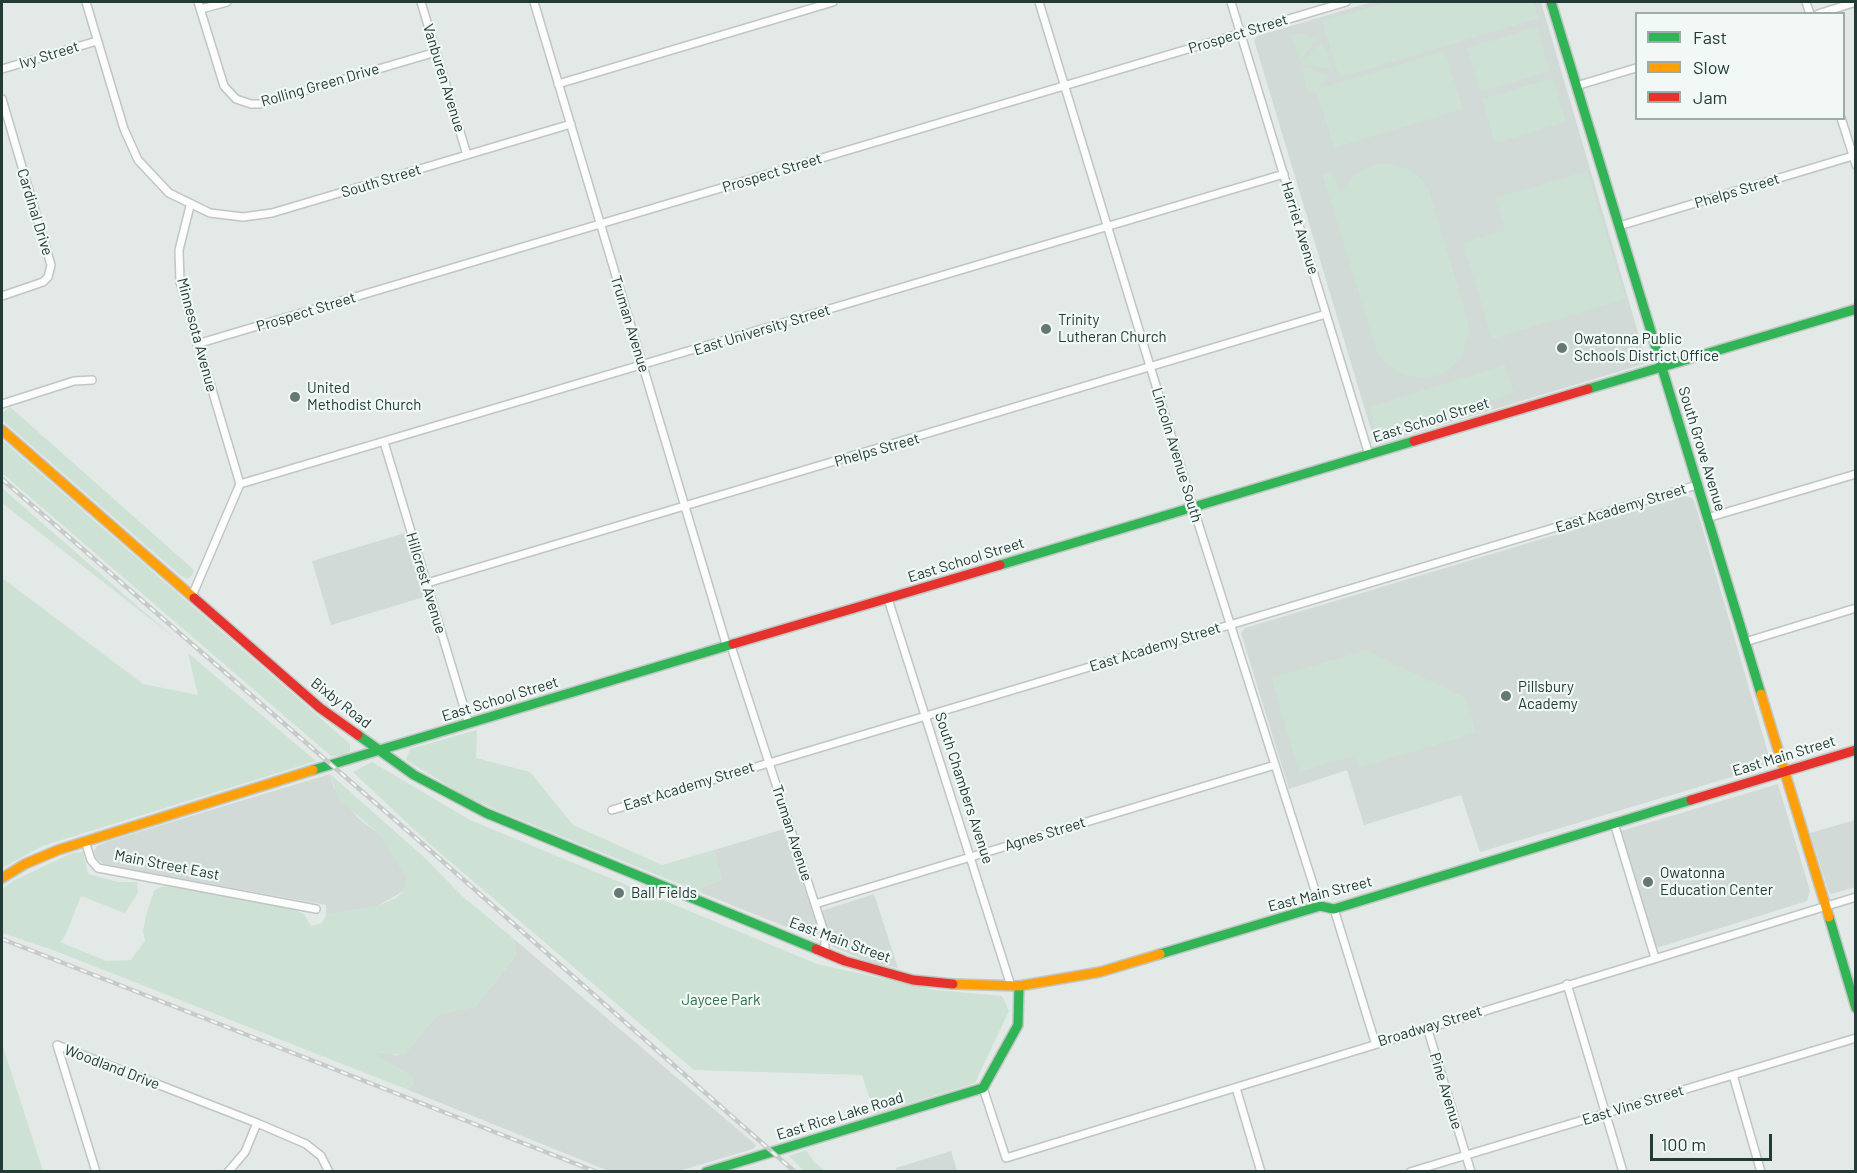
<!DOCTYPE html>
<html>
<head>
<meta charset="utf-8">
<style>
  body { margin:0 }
  #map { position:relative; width:1857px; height:1173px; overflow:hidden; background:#e3e9e6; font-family:Barlow,sans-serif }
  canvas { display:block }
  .frame { position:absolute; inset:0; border:3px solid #223b36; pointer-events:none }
  .legend { position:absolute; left:1635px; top:12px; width:210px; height:108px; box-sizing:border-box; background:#f1f8f5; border:2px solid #9eaca9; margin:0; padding:8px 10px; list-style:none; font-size:18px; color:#223b36 }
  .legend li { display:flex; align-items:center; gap:12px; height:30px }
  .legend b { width:30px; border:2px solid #9eaca9 }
  .scale { position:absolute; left:1650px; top:1134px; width:122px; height:27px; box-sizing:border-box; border:3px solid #223b36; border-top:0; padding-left:8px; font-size:18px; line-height:21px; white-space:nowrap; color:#223b36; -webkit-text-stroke:4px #f1f8f5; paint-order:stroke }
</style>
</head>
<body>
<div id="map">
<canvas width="1857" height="1173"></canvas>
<div class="frame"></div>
<ul class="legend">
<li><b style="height:8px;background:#30b455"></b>Fast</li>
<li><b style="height:8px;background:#ff9f0a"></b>Slow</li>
<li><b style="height:8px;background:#e5322d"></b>Jam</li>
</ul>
<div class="scale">100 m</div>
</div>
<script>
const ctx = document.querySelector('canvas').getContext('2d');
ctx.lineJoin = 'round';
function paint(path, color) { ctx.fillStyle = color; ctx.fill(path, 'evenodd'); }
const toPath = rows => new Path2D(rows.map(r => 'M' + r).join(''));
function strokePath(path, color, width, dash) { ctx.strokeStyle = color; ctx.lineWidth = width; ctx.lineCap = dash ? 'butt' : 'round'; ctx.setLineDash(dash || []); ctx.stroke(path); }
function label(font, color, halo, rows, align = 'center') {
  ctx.font = font + ' Barlow,sans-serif'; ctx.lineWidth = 4.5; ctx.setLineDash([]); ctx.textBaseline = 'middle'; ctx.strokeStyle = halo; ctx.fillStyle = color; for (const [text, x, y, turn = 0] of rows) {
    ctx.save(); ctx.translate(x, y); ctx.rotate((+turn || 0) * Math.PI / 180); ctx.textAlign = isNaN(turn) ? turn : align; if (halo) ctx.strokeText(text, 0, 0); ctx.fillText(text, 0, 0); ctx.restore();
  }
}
paint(toPath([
  [1372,2,1541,2,1647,363,1379,444,1375,443,1254,40,1257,36],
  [1685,496,1692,498,1695,503,1768,753,1768,762,1762,768,1480,852,1461,795,1364,825,1347,770,1289,789,1241,633,1245,628],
  [405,533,424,597,331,625,312,561],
  [330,774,334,788,358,818,381,835,407,878,404,891,377,906,326,915,326,905,105,865,96,858,94,851,97,846,112,840],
  [1778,784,1810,891,1807,901,1653,949,1618,832],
  [1855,820,1855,887,1831,894,1828,890,1810,833],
  [784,829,819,931,816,939,702,893,701,887,722,880,714,850],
  [874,894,898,968,870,962,833,947,831,944,821,911],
  [514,939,756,1145,753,1149,679,1171,609,1171,406,1089,413,1085,413,1077,379,1058,375,1053,388,1052,397,1056,439,1014,476,1006,516,955],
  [951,1151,957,1171,897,1171,896,1168]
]), '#d1dad6');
paint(toPath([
  [1389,2,1534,2,1539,18,1339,78,1322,21],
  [1537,27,1550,71,1480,92,1467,48],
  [1300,33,1317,40,1300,60,1290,35],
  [1321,43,1328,51,1330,69,1301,63],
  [1445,51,1463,109,1334,148,1316,90,1307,94,1302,66,1328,75,1318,89],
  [1553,78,1566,122,1495,143,1482,99],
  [1377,164,1393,164,1408,169,1421,179,1429,190,1468,320,1469,335,1460,359,1448,371,1428,379,1402,375,1386,364,1377,352,1322,174,1333,171,1340,194,1351,178,1365,168],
  [1587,171,1626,299,1492,339,1463,243,1505,230,1495,198],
  [1505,365,1514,393,1377,435,1369,407],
  [10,407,194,570,192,575,188,579,181,576,2,420,2,413],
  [2,440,350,744,350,751,345,755,331,756,2,473],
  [2,488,128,598,175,638,2,503],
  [2,578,143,684,198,695,188,653,316,761,42,846,2,868],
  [1366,650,1466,698,1476,733,1358,768,1354,756,1299,772,1271,678],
  [477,730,476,758,530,772,573,825,662,865,714,850,722,880,701,887,702,893,499,811,462,794,406,760,410,749],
  [372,762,470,820,817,964,935,990,1002,996,1009,1011,975,1083,875,1114,862,1075,694,1070,432,846,353,772],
  [330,774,426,859,461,895,514,939,516,955,476,1006,439,1014,405,1055,375,1053,379,1058,413,1077,413,1085,406,1089,53,950,2,933,2,889,15,880,72,853,83,852,88,874,118,882,137,882,138,893,125,913,81,896,65,936,60,942,106,961,131,960,145,941,143,931,146,915,154,891,161,887,173,886,289,908,304,914,311,926,322,923,326,915,377,906,396,898,404,891,407,878,381,835,339,800],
  [2,1044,43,1171,2,1171],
  [806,1150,814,1162,825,1171,804,1171,789,1156]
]), '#cde1d4');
const street = toPath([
  [86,2,124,129,138,160,169,193,210,213,243,217,272,213,571,124],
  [198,2,224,86,236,99,251,104,260,104,436,52],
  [421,2,467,155],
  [534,2,727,647],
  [1039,2,1193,507,1320,906],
  [1231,2,1369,455],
  [1806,2,1810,14],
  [201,9,227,2],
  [1818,14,1856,2],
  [2,69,97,41],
  [558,84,833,2],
  [1576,86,1636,68],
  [2,99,51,265,48,277,43,282,2,296],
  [1841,118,1856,165],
  [190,206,179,250,180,282,240,484],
  [1619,226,1856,155],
  [197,344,1346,2],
  [2,404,74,381,92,380],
  [384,442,469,724],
  [240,484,1284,174],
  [1707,518,1856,474],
  [427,583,1326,314],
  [192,596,240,484],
  [888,599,1011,986],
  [1745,642,1856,608],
  [731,646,825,935,825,952],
  [612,810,1697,485],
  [1614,823,1655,958],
  [85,841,91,860,98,868,316,909],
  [815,904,1275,765],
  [1334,909,1375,1042],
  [1567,984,1623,1172],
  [1427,1027,1471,1172],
  [57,1045,257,1123,245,1152,228,1172],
  [57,1045,96,1172],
  [1733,1075,1761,1172],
  [983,1088,1006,1158,1856,897],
  [1236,1088,1261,1172],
  [257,1123,306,1144,321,1156,329,1172],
  [1410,1172,1856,1038]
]);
const fast = toPath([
  [1551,2,1761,694],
  [1588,389,1856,309],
  [1000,565,1414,441],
  [358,735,414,775,486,813,816,949],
  [313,770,733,644],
  [1829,917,1856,1008],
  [1160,954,1320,906,1334,909,1691,800],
  [706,1172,983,1088,1018,1025,1019,986]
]);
const slow = toPath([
  [2,430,194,598],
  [1761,694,1829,917],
  [2,878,25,864,58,850,313,770],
  [953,984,1019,986,1100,972,1160,954]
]);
const jam = toPath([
  [1414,441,1588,389],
  [194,598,320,708,358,735],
  [733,644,1000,565],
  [1691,800,1856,750],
  [816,949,845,961,913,980,953,984]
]);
strokePath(street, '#c0c6c3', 10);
strokePath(fast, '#bfc6c3', 12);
strokePath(slow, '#bfc6c3', 12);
strokePath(jam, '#bfc6c3', 12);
strokePath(street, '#fbfcfb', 7);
strokePath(fast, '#30b455', 9);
strokePath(slow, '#ff9f0a', 9);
strokePath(jam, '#e5322d', 9);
const rail = toPath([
  [2,479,440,859,795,1172],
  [2,939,597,1172]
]);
strokePath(rail, '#c7cac9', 4.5);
strokePath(rail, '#f1f8f5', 2, [7]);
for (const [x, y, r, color] of [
  [1046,329,6,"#667874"],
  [1562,348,6,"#667874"],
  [295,397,6,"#667874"],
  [1506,696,6,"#667874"],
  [1648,882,6,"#667874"],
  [619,893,6,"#667874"]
]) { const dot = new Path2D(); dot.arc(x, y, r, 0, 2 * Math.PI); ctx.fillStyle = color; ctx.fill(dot); strokePath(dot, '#f1f8f5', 2); }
label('15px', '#223b36', '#f1f8f5', [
  ["Prospect Street",1238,34,-17],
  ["Ivy Street",49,55,-17],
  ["Vanburen Avenue",444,78,73],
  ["Rolling Green Drive",320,85,-16],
  ["Prospect Street",772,173,-17],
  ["South Street",381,181,-17],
  ["Phelps Street",1737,191,-17],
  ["Cardinal Drive",35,212,73],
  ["Harriet Avenue",1300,228,73],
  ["Prospect Street",306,312,-17],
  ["Truman Avenue",630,324,73],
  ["East University Street",762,330,-17],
  ["Minnesota Avenue",197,335,75],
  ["East School Street",1431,420,-17],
  ["South Grove Avenue",1702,449,73],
  ["Phelps Street",877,450,-16],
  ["Lincoln Avenue South",1177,455,73],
  ["East Academy Street",1621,508,-17],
  ["East School Street",966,560,-17],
  ["Hillcrest Avenue",426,583,73],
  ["East Academy Street",1155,647,-17],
  ["East School Street",500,699,-17],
  ["Bixby Road",341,703,38],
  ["East Main Street",1784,756,-17],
  ["East Academy Street",689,786,-17],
  ["South Chambers Avenue",964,788,72],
  ["Truman Avenue",792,833,72],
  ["Agnes Street",1045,834,-17],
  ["Main Street East",167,865,11],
  ["East Main Street",1320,894,-14],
  ["East Main Street",840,940,20],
  ["Broadway Street",1430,1026,-17],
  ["Woodland Drive",112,1067,21],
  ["Pine Avenue",1446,1091,73],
  ["East Vine Street",1633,1105,-17],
  ["East Rice Lake Road",840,1116,-17]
]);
label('15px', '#223b36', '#f1f8f5', [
  ["Trinity",1058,320],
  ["Lutheran Church",1058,337],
  ["Owatonna Public",1574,339],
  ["Schools District Office",1574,356],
  ["United",307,388],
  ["Methodist Church",307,405],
  ["Pillsbury",1518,687],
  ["Academy",1518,704],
  ["Owatonna",1660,873],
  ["Education Center",1660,890],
  ["Ball Fields",631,893]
], 'left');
label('15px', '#2e704b', '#f1f8f5', [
  ["Jaycee Park",721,1000]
]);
</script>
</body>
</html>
